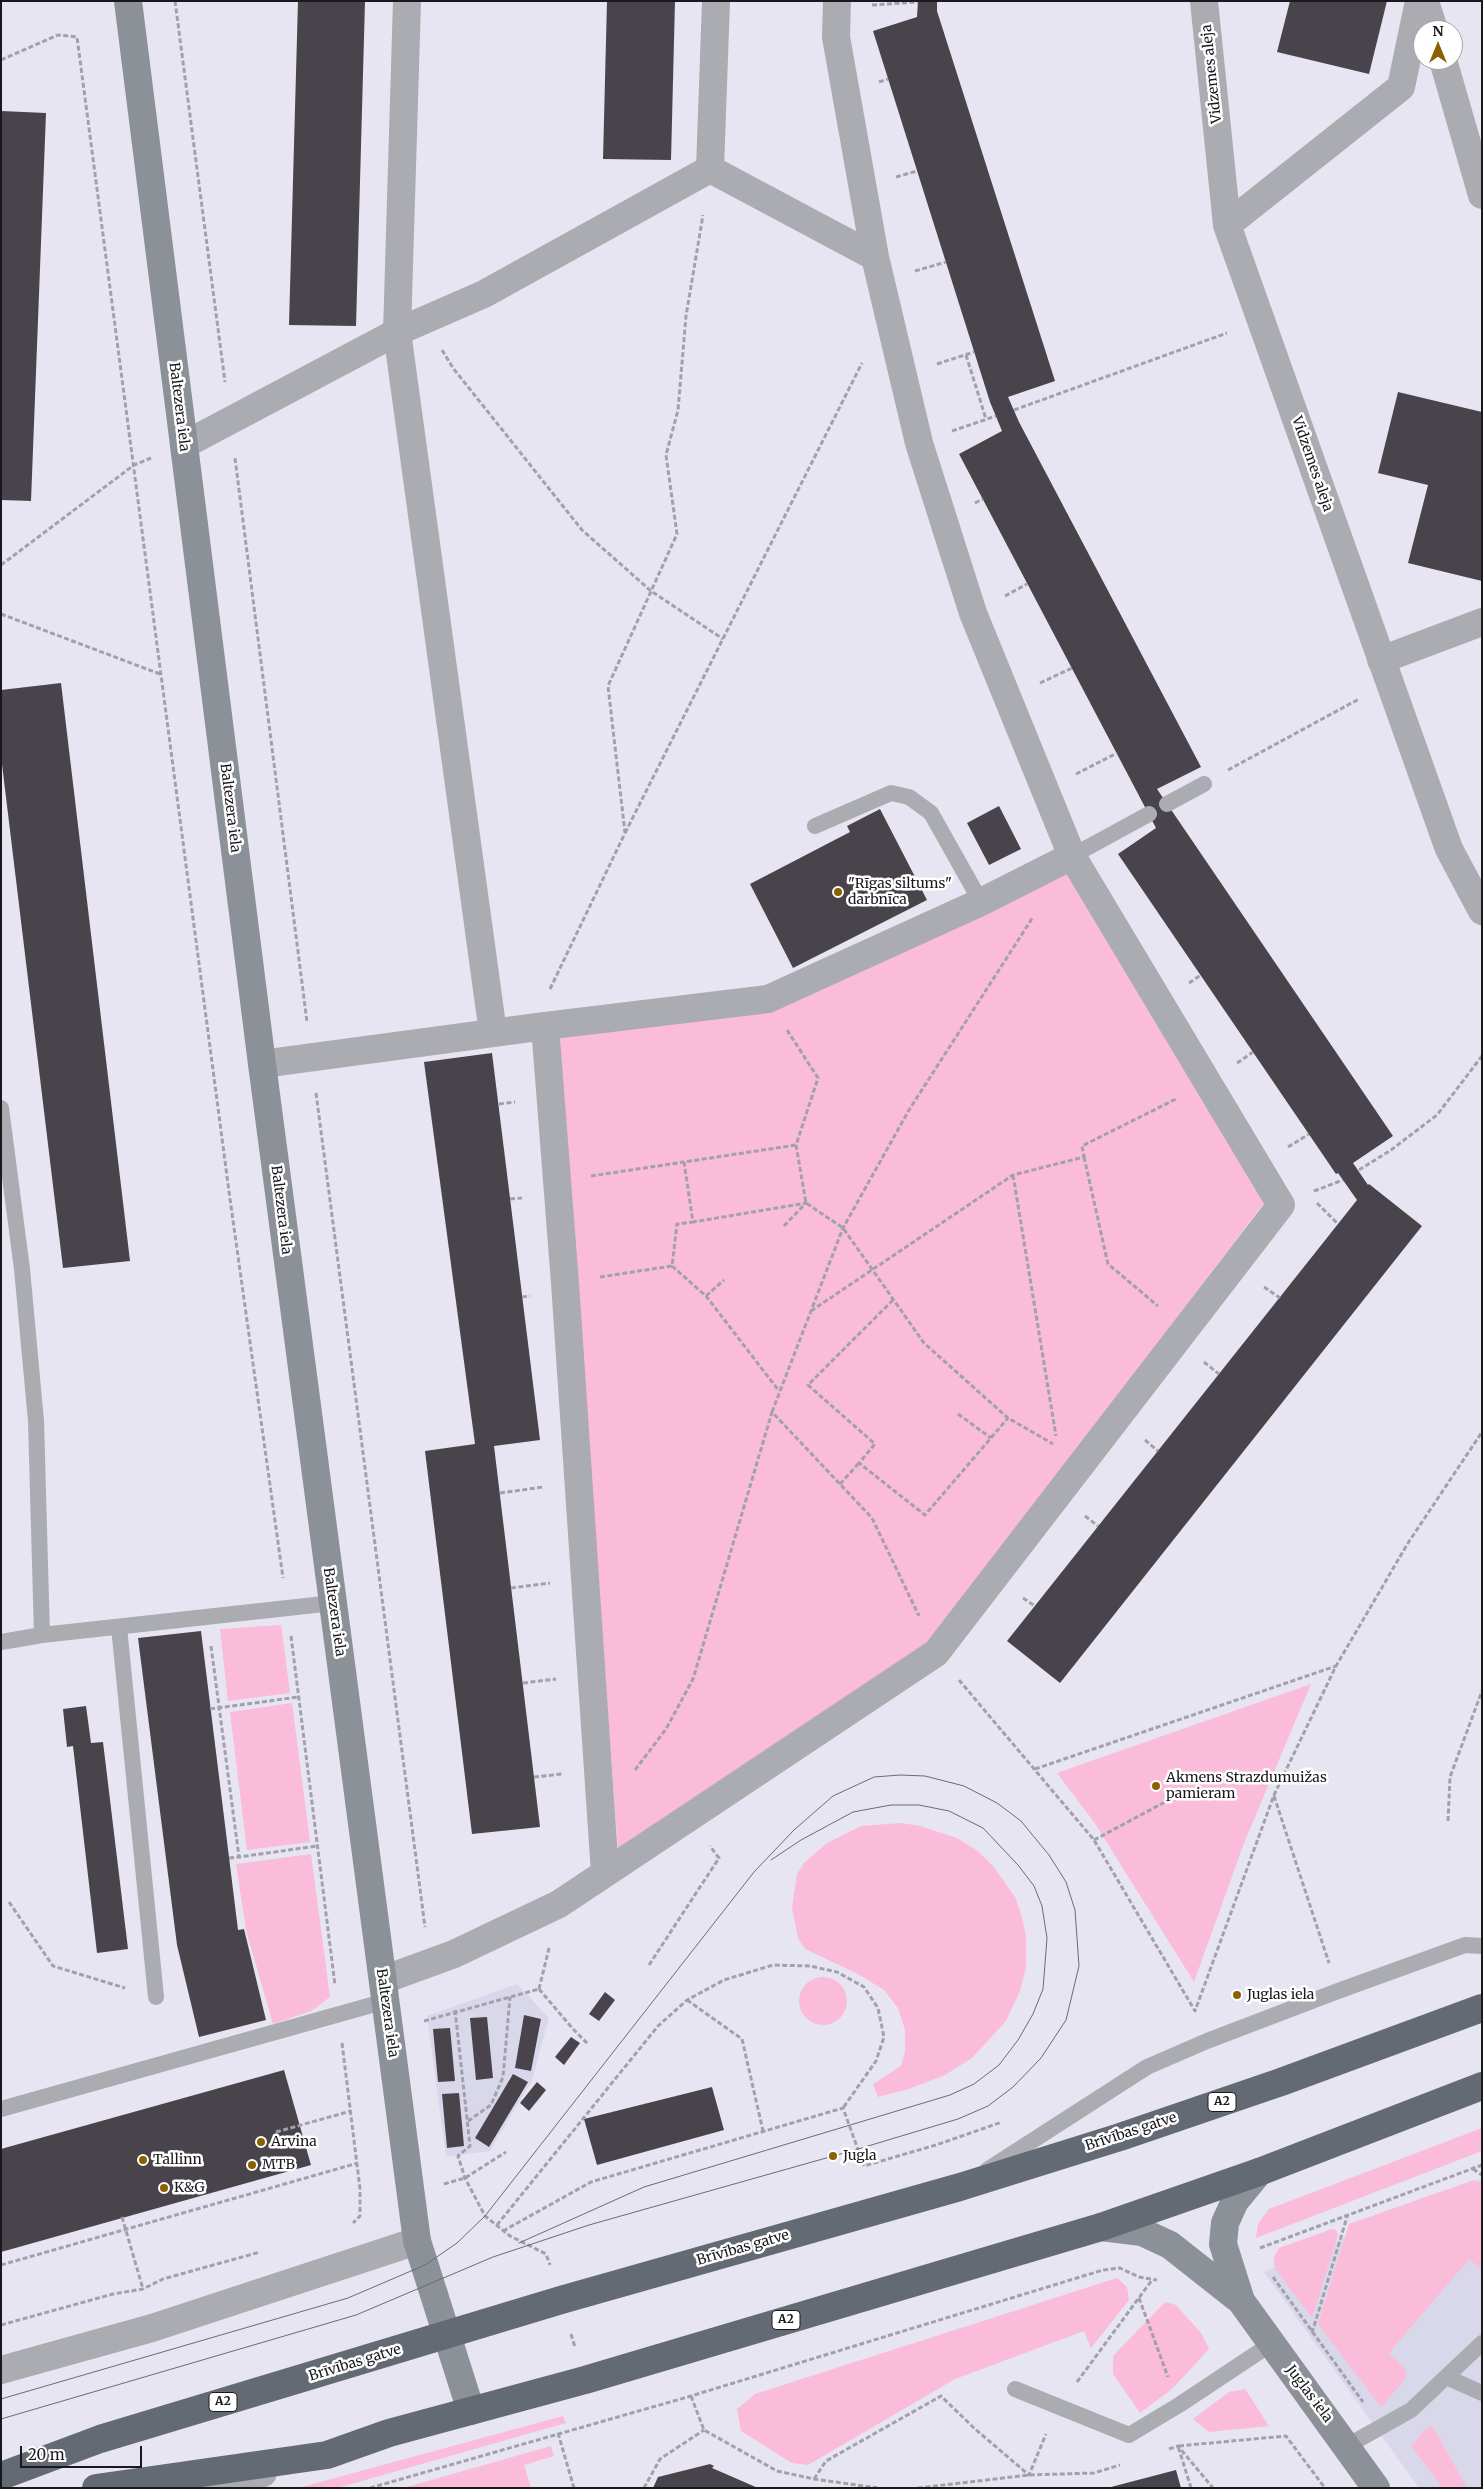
<!DOCTYPE html>
<html>
<head>
<meta charset="utf-8">
<style>
  body { margin:0 }
  #map { position:relative; width:1483px; height:2489px; overflow:hidden; background:#e6e5f1; font-family:Merriweather,serif }
  canvas { display:block }
  .frame { position:absolute; inset:0; border:2px solid #19191d; pointer-events:none }
  .north { position:absolute; left:1413px; top:20px; width:50px; height:50px; box-sizing:border-box; background:#fff; border:1px solid #a3a3a5; border-radius:50%; rotate:0deg; font-size:14px; font-weight:700; line-height:20px; text-align:center; color:#19191d }
  .north::after { content:''; display:block; margin:auto; width:18px; height:22px; background:#8a6101; clip-path:polygon(50% 0,100% 100%,50% 72%,0 100%) }
  .scale { position:absolute; left:20px; top:2446px; width:122px; height:22px; box-sizing:border-box; border:2px solid #19191d; border-top:0; padding-left:6px; font-size:15px; line-height:18px; white-space:nowrap; color:#19191d; -webkit-text-stroke:4px #fff; paint-order:stroke }
</style>
</head>
<body>
<div id="map">
<canvas width="1483" height="2489"></canvas>
<div class="frame"></div>
<div class="north">N</div>
<div class="scale">20 m</div>
</div>
<script>
const ctx = document.querySelector('canvas').getContext('2d');
ctx.lineJoin = 'round';
function paint(path, color) { ctx.fillStyle = color; ctx.fill(path, 'evenodd'); }
const toPath = rows => new Path2D(rows.map(r => 'M' + r).join(''));
function strokePath(path, color, width, dash) { ctx.strokeStyle = color; ctx.lineWidth = width; ctx.lineCap = dash ? 'butt' : 'round'; ctx.setLineDash(dash || []); ctx.stroke(path); }
function label(font, color, halo, rows, align = 'center') {
  ctx.font = font + ' Merriweather,serif'; ctx.lineWidth = 5; ctx.setLineDash([]); ctx.textBaseline = 'middle'; ctx.strokeStyle = halo; ctx.fillStyle = color; for (const [text, x, y, turn = 0] of rows) {
    ctx.save(); ctx.translate(x, y); ctx.rotate((+turn || 0) * Math.PI / 180); ctx.textAlign = isNaN(turn) ? turn : align; if (halo) ctx.strokeText(text, 0, 0); ctx.fillText(text, 0, 0); ctx.restore();
  }
}
paint(toPath([
  [517,1984,549,2018,532,2080,490,2151,446,2157,427,2016],
  [1482,2178,1482,2488,1419,2488,1264,2272]
]), '#d9d8eb');
paint(toPath([
  [1069,871,1264,1203,931,1640,618,1850,558,1039,778,1009],
  [281,1625,290,1693,228,1701,220,1629],
  [1311,1684,1244,1843,1194,1982,1094,1822,1057,1773],
  [292,1703,310,1842,247,1850,230,1712],
  [901,1823,920,1826,957,1838,978,1851,993,1866,1015,1897,1021,1914,1026,1936,1026,1968,1020,1991,1006,2021,972,2058,945,2075,909,2089,878,2097,873,2084,901,2066,905,2052,905,2030,898,2008,884,1990,858,1974,805,1949,798,1938,792,1908,797,1874,804,1863,827,1843,861,1826],
  [311,1854,330,1997,311,2011,273,2024,246,1930,236,1864],
  '799 2001a24 24 0 1 1 48 0a24 24 0 1 1-48 0Z',
  [1482,2128,1482,2151,1256,2238,1258,2224,1269,2209],
  [1474,2180,1482,2184,1482,2270,1469,2259,1389,2353,1405,2369,1407,2377,1381,2407,1318,2324,1349,2224],
  [1332,2229,1336,2230,1338,2235,1312,2318,1277,2271,1274,2265,1274,2257,1279,2248],
  [1117,2278,1127,2287,1129,2300,1091,2348,1084,2331,955,2379,808,2465,792,2463,741,2431,737,2409,755,2394],
  [1165,2302,1176,2305,1201,2333,1209,2349,1172,2389,1140,2413,1113,2374,1113,2356],
  [1245,2389,1269,2426,1209,2432,1193,2419,1229,2392],
  [563,2416,566,2423,337,2488,298,2488],
  [1427,2427,1433,2427,1467,2488,1443,2488,1411,2446],
  [551,2446,554,2456,524,2465,531,2488,403,2488]
]), '#fabcd9');
paint(toPath([
  [298,1,365,1,356,326,289,325],
  [607,1,675,1,671,160,603,159],
  [918,1,937,1,937,11,1055,381,1008,397,1019,422,1201,767,1157,789,1393,1136,1353,1163,1368,1185,1369,1184,1422,1226,1060,1683,1007,1641,1357,1200,1338,1173,1336,1174,1118,854,1156,828,959,454,1002,431,990,402,873,31,917,17],
  [1290,1,1387,1,1369,74,1277,52],
  [1,111,46,113,31,501,1,500],
  [1398,392,1482,412,1482,581,1408,563,1428,485,1378,473],
  [61,683,130,1261,63,1268,1,756,1,690],
  [999,806,1021,849,989,865,967,823],
  [880,809,927,900,793,968,750,884,850,832,847,826],
  [492,1053,540,1440,494,1446,540,1827,472,1834,425,1451,475,1444,424,1062],
  [201,1631,238,1930,244,1929,266,2020,199,2037,177,1945,138,1638],
  [86,1706,91,1743,103,1742,128,1949,97,1953,73,1746,67,1747,63,1709],
  [605,1992,615,2000,599,2021,589,2014],
  [524,2015,541,2019,531,2071,515,2068],
  [487,2017,493,2078,476,2080,470,2018],
  [450,2028,455,2081,438,2082,433,2029],
  [571,2037,580,2043,564,2065,555,2057],
  [284,2070,311,2165,1,2252,1,2149],
  [513,2074,528,2082,489,2147,475,2138],
  [537,2082,546,2090,529,2111,520,2103],
  [712,2087,724,2130,597,2165,584,2119],
  [459,2093,464,2146,447,2148,442,2094],
  [710,2464,714,2466,712,2468,758,2488,653,2488,658,2477],
  [1176,2470,1181,2488,1111,2488,1111,2487]
]), '#49434b');
strokePath(toPath([
  [175,1,225,382],
  [872,5,918,2],
  [1,60,58,35,77,37,230,1199,283,1578],
  [879,82,888,79],
  [896,177,917,171],
  [915,271,946,262],
  [442,350,453,368,582,530,651,591,723,639],
  [966,355,986,419],
  [937,364,974,352],
  [1014,410,1227,333],
  [952,431,996,416],
  [235,458,307,1022],
  [975,503,983,499],
  [1,565,134,465,151,458],
  [1005,596,1027,584],
  [1,614,160,674],
  [1040,683,1072,668],
  [1228,770,1359,699],
  [1076,774,1117,753],
  [625,833,862,363],
  [1189,983,1201,975],
  [550,989,625,833,608,686,677,534,666,455,678,410,686,316,703,215],
  [787,1030,818,1078,796,1145,806,1203,843,1228,924,1343,1008,1418,1053,1444],
  [1237,1063,1253,1052],
  [316,1093,425,1927],
  [499,1104,515,1102],
  [1288,1147,1309,1134],
  [1084,1157,1108,1264,1158,1306],
  [1359,1170,1391,1150,1437,1115,1482,1056],
  [1013,1175,1056,1436],
  [591,1176,684,1162],
  [1314,1191,1343,1180],
  [510,1199,522,1198],
  [1317,1203,1338,1224],
  [784,1226,806,1203,693,1222,684,1162,796,1145],
  [672,1266,706,1296,779,1391],
  [600,1277,672,1266,677,1224,693,1222],
  [1264,1287,1280,1298],
  [706,1296,724,1280],
  [522,1297,530,1296],
  [893,1300,808,1385,875,1444,859,1463,925,1515,1008,1418],
  [811,1311,1013,1175,1084,1157,1082,1146,1176,1099],
  [1204,1362,1219,1374],
  [772,1412,843,1228,909,1110,1033,917],
  [958,1414,991,1438],
  [1145,1440,1158,1451],
  [840,1484,859,1463],
  [500,1493,543,1487],
  [1085,1516,1098,1526],
  [511,1588,550,1583],
  [1023,1598,1035,1606],
  [291,1636,335,1985],
  [211,1646,239,1857,317,1846],
  [959,1680,1094,1840,1195,2011,1274,1795,1336,1666,1408,1543,1482,1432],
  [523,1683,556,1679],
  [210,1709,298,1697],
  [1035,1769,1336,1666],
  [635,1770,666,1729,693,1679,772,1412,872,1518,919,1616],
  [534,1777,562,1774],
  [1274,1796,1329,1963],
  [1448,1821,1450,1777,1482,1691],
  [1094,1840,1165,1802],
  [229,1858,239,1857],
  [9,1902,53,1966,125,1988],
  [649,1965,719,1858,710,1846],
  [539,1989,549,1948],
  [539,1989,573,2029,588,2044],
  [687,2000,742,2039,763,2131],
  [455,2010,470,2146,458,2156,465,2178,485,2216,510,2236,546,2254,550,2265],
  [424,2021,539,1989],
  [342,2043,360,2189,360,2216,353,2223],
  [468,2121,491,2105,503,2077,510,1997],
  [276,2132,351,2111],
  [1473,2169,1482,2175],
  [444,2184,465,2178,506,2152],
  [122,2217,143,2289],
  [497,2225,658,2026,687,2000,724,1980,773,1965,810,1966,837,1972,864,1987,878,2008,884,2037,876,2061,843,2108],
  [503,2231,591,2182,843,2108,864,2166,936,2145,1002,2122],
  [1260,2248,1482,2165],
  [1,2265,358,2163],
  [1273,2277,1363,2402],
  [1139,2298,1168,2377],
  [1,2325,113,2294,143,2289,163,2279,260,2252],
  [1312,2333,1347,2217],
  [571,2334,575,2347],
  [1077,2382,1152,2280],
  [691,2396,704,2430,777,2471,814,2479,878,2488],
  [558,2433,574,2488],
  [1169,2449,1178,2446,1213,2488],
  [814,2479,826,2461,941,2396,975,2429,1029,2475,1046,2434],
  [370,2488,691,2396,1103,2270,1120,2268,1139,2277,1157,2280],
  [644,2488,660,2459,704,2430],
  [918,2488,1029,2475,1094,2473,1120,2465],
  [1191,2488,1178,2446,1286,2436,1325,2488]
]), '#a2a1ab', 3, [5, 2.5]);
strokePath(toPath([
  [1167,804,1204,784],
  [815,826,891,793,909,797,931,813,981,902],
  [1072,856,1149,814],
  [1,1108,22,1269,36,1421,42,1635,1,1642],
  [119,1627,156,1997],
  [42,1635,333,1603],
  [1,2109,386,2001],
  [987,2170,1147,2067,1207,2041,1338,1991,1465,1945,1482,1946],
  [1446,2377,1482,2393],
  [1015,2389,1129,2435,1179,2405,1271,2344],
  [1347,2446,1411,2410,1482,2343]
]), '#aaacb1', 16);
strokePath(toPath([
  [407,1,397,332,493,1033],
  [1204,1,1227,225,1449,849,1482,911],
  [1425,1,1434,30],
  [1443,60,1482,195],
  [710,169,716,1],
  [1227,225,1401,87,1419,1],
  [184,445,397,332,484,294,710,169,875,257],
  [1381,660,1482,622],
  [545,1026,768,999,981,902,1072,856],
  [262,1064,545,1026,565,1283,605,1873],
  [383,1980,454,1954,559,1904,936,1653,1281,1205,1072,856,973,613,919,443,875,257,836,37,837,1],
  [1,2370,152,2328,417,2241],
  [212,2488,263,2473]
]), '#aaacb1', 28);
strokePath(toPath([
  [128,1,262,1064,417,2241,471,2411],
  [1101,2227,1142,2232,1170,2245,1241,2301,1376,2488],
  [1241,2301,1223,2244,1225,2223,1235,2201,1259,2172]
]), '#8c9097', 28);
strokePath(toPath([
  [1,2476,100,2439,561,2300,960,2187,1120,2137,1281,2082,1482,2008],
  [96,2488,327,2455,389,2433,585,2380,1101,2227,1259,2172,1482,2086]
]), '#646a73', 28);
strokePath(toPath([
  [519,2243,644,2187,950,2095,974,2084,999,2065,1018,2040,1033,2014,1043,1989,1047,1938,1042,1906,1034,1886,1018,1865,983,1828,949,1811,919,1805,891,1805,853,1812,801,1840,771,1860],
  [1,2399,348,2298,425,2265,457,2243,485,2216,754,1872,794,1830,833,1796,874,1777,900,1775,925,1776,964,1786,997,1803,1021,1821,1049,1855,1066,1882,1075,1910,1079,1966,1066,2020,1041,2058,1013,2087,988,2106,958,2119,858,2149,589,2225,493,2257,356,2315,1,2419]
]), '#6c6b73', 1);
for (const [x, y, r, color] of [
  [838,892,5,"#8a6101"],
  [1156,1786,5,"#8a6101"],
  [1237,1995,5,"#8a6101"],
  [261,2142,5,"#8a6101"],
  [833,2156,5,"#8a6101"],
  [143,2160,5,"#8a6101"],
  [252,2165,5,"#8a6101"],
  [164,2188,5,"#8a6101"]
]) { const dot = new Path2D(); dot.arc(x, y, r, 0, 2 * Math.PI); ctx.fillStyle = color; ctx.fill(dot); strokePath(dot, '#fff', 2); }
for (const [x, y, w] of [
  [1222,2102,28],
  [786,2320,28],
  [223,2402,28]
]) { const box = new Path2D(); box.roundRect(x - w / 2, y - 9.5, w, 19, 4); ctx.fillStyle = '#fff'; ctx.fill(box); strokePath(box, '#19191d', 1); }
label('bold 12px', '#19191d', null, [
  ["A2",1222,2102],
  ["A2",786,2320],
  ["A2",223,2402]
]);
label('14px', '#19191d', '#fff', [
  ["Vidzemes aleja",1212,74,-96],
  ["Baltezera iela",179,407,83],
  ["Vidzemes aleja",1312,464,71],
  ["Baltezera iela",230,808,83],
  ["Baltezera iela",281,1210,83],
  ["Baltezera iela",334,1612,82],
  ["Baltezera iela",387,2013,82],
  ["Brīvības gatve",1131,2132,-18],
  ["Brīvības gatve",743,2248,-16],
  ["Brīvības gatve",355,2363,-17],
  ["Juglas iela",1309,2394,53]
]);
label('14px', '#19191d', '#fff', [
  ["\"Rīgas siltums\"",848,884],
  ["darbnīca",848,900],
  ["Akmens Strazdumuižas",1166,1778],
  ["pamieram",1166,1794],
  ["Juglas iela",1247,1995],
  ["Arvina",271,2142],
  ["Jugla",843,2156],
  ["Tallinn",153,2160],
  ["MTB",262,2165],
  ["K&G",174,2188]
], 'left');
</script>
</body>
</html>
